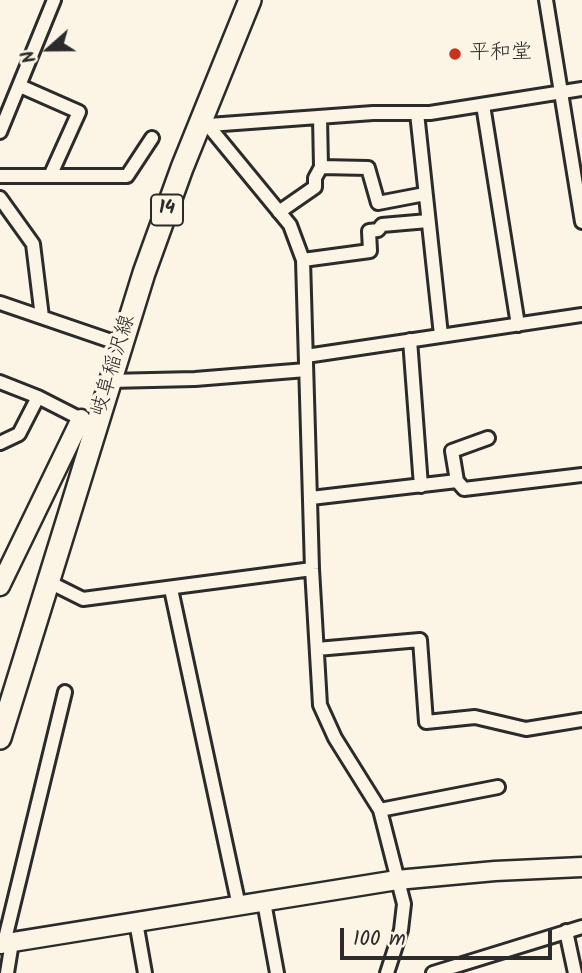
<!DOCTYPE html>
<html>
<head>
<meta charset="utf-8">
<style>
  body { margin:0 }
  #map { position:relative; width:582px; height:973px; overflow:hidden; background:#fcf5e5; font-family:Kalam,sans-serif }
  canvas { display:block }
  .north { position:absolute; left:14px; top:14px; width:70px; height:70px; -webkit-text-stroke:5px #fcf5e5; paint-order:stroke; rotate:249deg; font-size:19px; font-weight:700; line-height:28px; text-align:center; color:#2b2b2b }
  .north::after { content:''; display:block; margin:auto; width:24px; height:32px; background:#2b2b2b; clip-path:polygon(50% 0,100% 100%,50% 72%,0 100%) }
  .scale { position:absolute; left:340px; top:928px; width:212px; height:32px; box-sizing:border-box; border:4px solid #2b2b2b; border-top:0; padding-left:9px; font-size:21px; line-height:24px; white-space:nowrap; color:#2b2b2b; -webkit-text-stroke:5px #fcf5e5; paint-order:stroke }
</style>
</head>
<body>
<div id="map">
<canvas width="582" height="973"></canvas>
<div class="north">N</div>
<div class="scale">100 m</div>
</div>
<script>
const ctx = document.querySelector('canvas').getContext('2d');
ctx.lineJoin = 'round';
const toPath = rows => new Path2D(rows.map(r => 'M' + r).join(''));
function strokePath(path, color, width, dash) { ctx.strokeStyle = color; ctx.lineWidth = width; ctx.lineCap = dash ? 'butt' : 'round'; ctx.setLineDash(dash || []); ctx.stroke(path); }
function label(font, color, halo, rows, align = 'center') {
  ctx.font = font + ' Kalam,"Klee One",sans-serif'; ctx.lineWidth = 7; ctx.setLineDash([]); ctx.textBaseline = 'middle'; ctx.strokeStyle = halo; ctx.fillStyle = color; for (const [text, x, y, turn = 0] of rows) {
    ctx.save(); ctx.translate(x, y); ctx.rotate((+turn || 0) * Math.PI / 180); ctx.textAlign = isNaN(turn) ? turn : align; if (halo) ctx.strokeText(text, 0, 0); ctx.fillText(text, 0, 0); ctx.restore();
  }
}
const street = toPath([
  [546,0,582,222],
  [20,86,79,112,51,174],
  [483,105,518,325],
  [417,113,441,335],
  [202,118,290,225,303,260,312,569,320,705,335,738,380,810,404,904,401,930,387,973],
  [209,125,373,113,430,113,582,89],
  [0,132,54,0],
  [321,167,368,168,378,203,425,194],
  [0,176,127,176,152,138],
  [0,198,33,244,42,317],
  [279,212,315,187,315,178,321,167,320,117],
  [303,260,370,251,369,231,378,230,382,225,428,221],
  [0,303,120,344],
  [410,340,421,486],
  [306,356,582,315],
  [109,381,195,379,306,370],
  [0,382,38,397,87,422],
  [0,443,19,434,38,397],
  [457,481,452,451,488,438],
  [311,498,457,481,464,489,582,475],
  [47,581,83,599,312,569],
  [171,589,239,906],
  [317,649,420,640,426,722,475,717,526,729,582,720],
  [380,810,498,787],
  [264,902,277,973],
  [136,922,145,973],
  [566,931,575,973],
  [4,943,65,692],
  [7,973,12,942],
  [433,973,582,927]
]);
const secondary = toPath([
  [0,586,81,419],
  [0,944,397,880,495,871,582,867]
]);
const primary = toPath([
  [0,738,144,273,182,168,250,0]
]);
strokePath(street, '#2b2b2b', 18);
strokePath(secondary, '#2b2b2b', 23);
strokePath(primary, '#2b2b2b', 26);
strokePath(street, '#fcf5e5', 12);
strokePath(secondary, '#fcf5e5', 18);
strokePath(primary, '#fcf5e5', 21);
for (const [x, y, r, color] of [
  [455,54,7,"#c8321e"]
]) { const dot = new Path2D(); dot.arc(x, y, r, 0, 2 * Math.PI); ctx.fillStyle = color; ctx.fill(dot); strokePath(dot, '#fcf5e5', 2.5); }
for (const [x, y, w] of [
  [167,210,32]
]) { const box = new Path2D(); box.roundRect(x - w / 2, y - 15.5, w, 31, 5); ctx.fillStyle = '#fcf5e5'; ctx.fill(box); strokePath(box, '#2b2b2b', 2); }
label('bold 19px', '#2b2b2b', null, [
  ["14",167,210]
]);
label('21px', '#2b2b2b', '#fcf5e5', [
  ["平和堂",469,54]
], 'left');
label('21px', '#2b2b2b', '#fcf5e5', [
  ["岐阜稲沢線",115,366,-73]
]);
</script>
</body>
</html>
